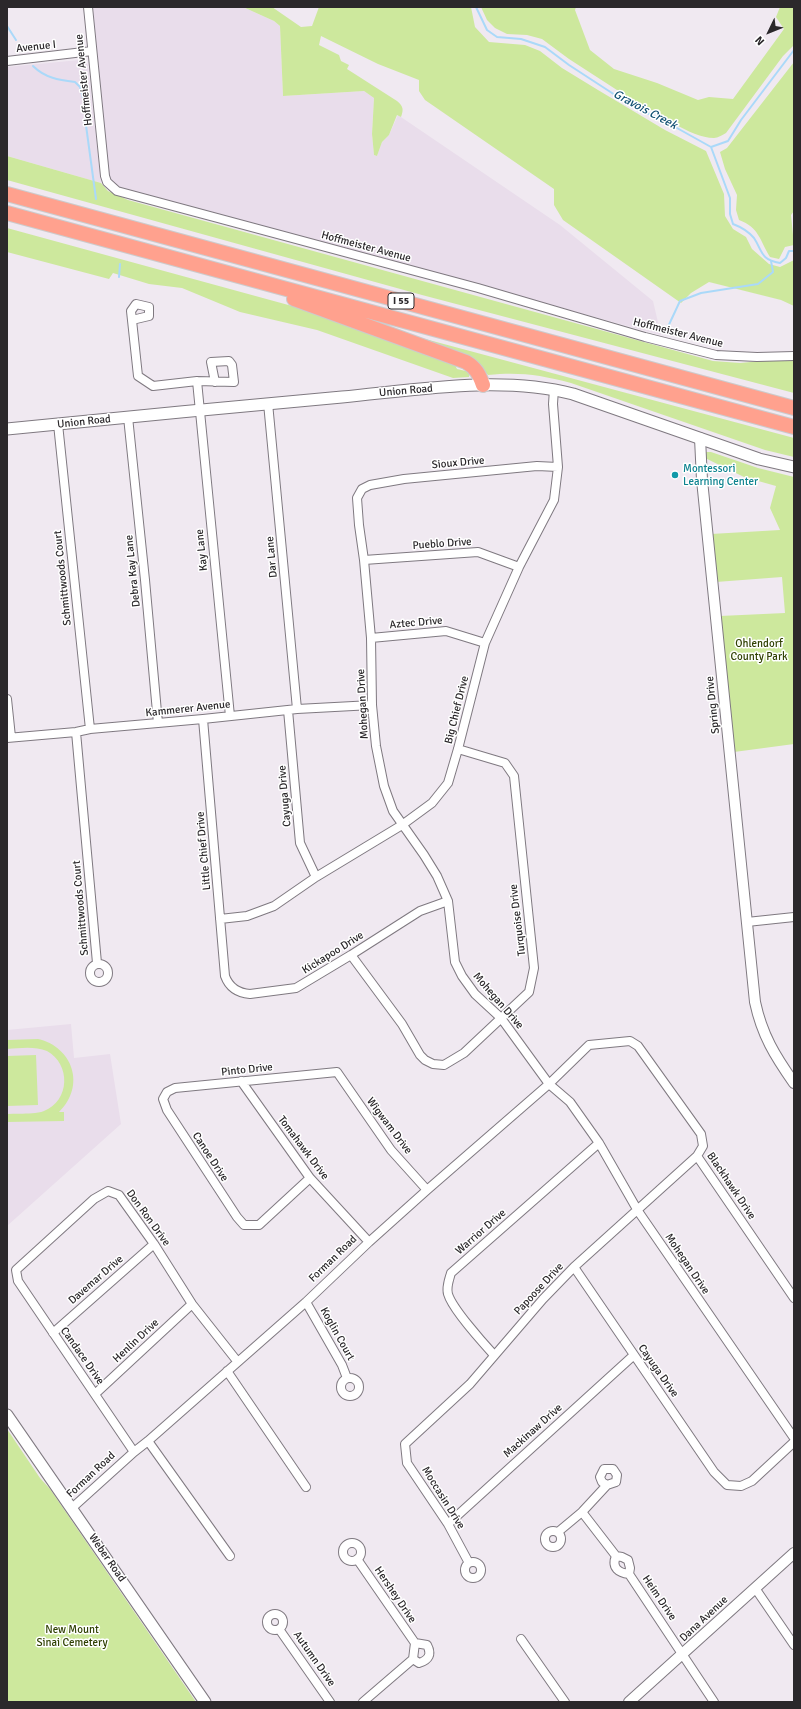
<!DOCTYPE html>
<style>
body{margin:0}
#map{position:relative;width:801px;height:1709px;overflow:hidden;background:#f0e9f1;font-family:Signika,sans-serif}
canvas{display:block}
.frame{position:absolute;inset:0;border:8px solid #2b282b;pointer-events:none}
.north{position:absolute;left:749px;top:12px;width:40px;height:40px;-webkit-text-stroke:3px #fff;paint-order:stroke;rotate:227deg;font-size:11px;font-weight:700;line-height:16px;text-align:center;color:#2b282b}
.north::after{content:'';display:block;margin:auto;width:14px;height:18px;background:#2b282b;clip-path:polygon(50% 0,100% 100%,50% 72%,0 100%)}
</style>
<div id="map">
<canvas width="801" height="1709"></canvas>
<div class="frame"></div>
<div class="north">N</div>
</div>
<script>
const c = document.querySelector('canvas').getContext('2d');
c.lineJoin = 'round';
function paint(path, color) { c.fillStyle = color; c.fill(path, 'evenodd'); }
function stroke(path, color, width, dash) { c.strokeStyle = color; c.lineWidth = width; c.lineCap = dash ? 'butt' : 'round'; c.setLineDash(dash || []); c.stroke(path); }
function label(font, color, halo, rows, align = 'center') {
  c.font = font + ' Signika,sans-serif'; c.lineWidth = 3; c.setLineDash([]); c.textBaseline = 'middle'; c.strokeStyle = halo; c.fillStyle = color; for (const [text, x, y, turn = 0] of rows) {
    c.save(); c.translate(x, y); c.rotate((+turn || 0) * Math.PI / 180); c.textAlign = isNaN(turn) ? turn : align; if (halo) c.strokeText(text, 0, 0); c.fillText(text, 0, 0); c.restore();
  }
}
const built = new Path2D(`
 M93,7h150l31,14 6,5 3,70 81,-5 10,7 -2,36 2,21 3,1 5,-14 7,-7 9,-20 162,110 93,76 8,34 -537,-145 -8,-4 -7,-7 -1,-8z
 M79,60h5l4,5 13,118 -94,-27v-89z
 M71,1024l3,34 36,-4 11,70 -114,102v-196z`);
const green = new Path2D(`
 M243,7h29l29,20 11,-1 7,-19h152l4,20 14,15 36,3 15,6 22,17 36,22 67,40 41,21 18,43 1,22 8,13 13,8 6,12 17,15 11,3 14,-7v46l-13,-6 -72,-18 -18,11 -10,10 -118,-83 -9,-15v-16l-129,-89 -6,-9v-11l-41,-16 -57,-28 -2,9 20,10 2,6 8,4 -2,4 50,32c6,5 7,8 4,16l-4,-2 -8,20 -7,7 -5,14 -3,-1 -2,-21 2,-36 -10,-7 -81,5 -3,-70 -6,-5z
 M481,7h95l-1,3 15,40 24,19 43,14 41,17 11,-3 24,2 51,-70 -8,-12 4,-10h14v38l-11,11 -57,77c-4,2 -8,5 -12,5 -25,0 -54,-26 -77,-35l-68,-44 -27,-20 -15,-4 -20,-1 -12,-6 -8,-8z
 M794,62v149l-3,4 3,30 -9,2 -6,12 -9,-2c-10,-16 -11,-30 -31,-37l-3,-10 1,-15 -12,-26 -5,-17 7,-4z
 M7,156l94,27 7,8 20,9 585,161 27,2 54,-5v35l-372,-98 -415,-115z
 M7,228l296,81 152,56 2,4 13,3 -1,5 -16,1 -136,-48 -77,-18 -58,-24 -33,-4 -36,-11 -4,6 -102,-27z
 M388,329l406,109v19l-29,-7 -194,-67c-31,-8 -51,-11 -83,-8l-8,-9z
 M706,452h5l47,16 36,9v267l-60,8 -14,-136 65,-3 -3,-36 -66,5 -5,-48 69,-4 -10,-22 6,-22 -32,-9 -41,-20z
 M38,1039c35,8 48,47 21,73h5v9l-57,1v-8c12,-1 26,1 37,-3 26,-10 27,-47 3,-60 -12,-5 -27,-3 -40,-2v-9z
 M36,1055l2,50 -31,1v-50z
 M7,1429l33,49 10,11 146,213h-189z`);
const stream = new Path2D(`
 M476,7l11,23 10,7 24,2 24,8 24,18 66,43 24,10 52,29 17,-6 13,-21 53,-70
 M7,26l9,14
 M33,66c12,12 26,14 42,16l5,5 3,11
 M85,118l11,81
 M711,147l19,51v16l3,10c8,3 15,7 21,14 9,14 6,21 26,25l6,-5 3,-7h5
 M119,277l1,-13
 M666,331l14,-30 21,-8 57,-9 15,-12 -2,-11`);
const minor = new Path2D(`
 M88,7l17,169 2,6 10,9 361,97 167,49 71,18 41,2 37,-1
 M7,61l85,-10
 M132,320l17,-4v-9l-13,-3 -5,7 7,65 15,10 44,-5 37,1 -2,-17 -3,-4 -18,1 4,20
 M197,381l33,335
 M268,403l29,306
 M128,417l17,163 13,143
 M58,424l32,305
 M558,467l-21,-1 -133,13 -34,6 -8,4 -5,9 2,27 5,35 7,78 1,67 4,41 8,40 9,25 31,44 13,21 11,25 7,61 7,14 13,18 26,24 48,66 21,18 29,41 39,68 156,227
 M364,560l114,-8 41,15
 M371,638l75,-7 39,12
 M7,699l4,38
 M288,710l12,133 16,34
 M203,719l22,257c4,11 13,17 25,18l46,-6 55,-33 69,-44 28,-10
 M76,732l21,231
 M7,738l69,-6 14,-3 113,-10 94,-10 75,-4
 M220,919l27,-3 27,-10 42,-29 86,-52 30,-22 16,-20 10,-34 27,-106 34,-76 35,-67 4,-33 -5,-63 1,-15
 M747,922l47,-5
 M351,955l51,69 18,31 5,5 8,4 11,1 20,-12 65,-61 5,-24 -20,-192 -9,-13 -47,-14
 M90 973a9 9 0 1 1 18 0a9 9 0 1 1-18 0Z
 M241,1081l69,97 59,64
 M310,1178l-51,47h-15l-7,-8 -70,-107 -4,-11 4,-7 8,-4 162,-16 54,78 36,40
 M574,1267l140,205 13,13 14,1 11,-5 42,-39
 M306,1302l36,63 5,13
 M53,1333l101,-89
 M494,1355c-11,-12 -42,-47 -46,-61 -2,-7 1,-14 3,-21l148,-130
 M227,1371l79,116
 M341 1387a9 9 0 1 1 18 0a9 9 0 1 1-18 0Z
 M95,1394l97,-90
 M148,1441l82,115
 M134,1452l-116,-171 -2,-11 78,-71 14,-8 11,4 35,49 38,60 45,57
 M72,1508l62,-56 14,-11 158,-139 63,-60 58,-52 122,-106 40,-39 41,-4 8,5 63,88 2,12 -6,10 97,142
 M582,1512l34,44 6,1 6,3 2,8 -1,6 85,128
 M448,1524l186,-169
 M545 1539a8 8 0 1 1 16 0a8 8 0 1 1-16 0Z
 M558,1532l24,-20 25,-27 9,-3 1,-7 -4,-6h-9l-4,8 2,5 5,3
 M343 1552a9 9 0 1 1 18 0a9 9 0 1 1-18 0Z
 M616,1556c-5,12 3,17 13,18
 M357,1559l58,84
 M465 1570a8 8 0 1 1 16 0a8 8 0 1 1-16 0Z
 M469,1563l-21,-39 -41,-61 -2,-19 65,-60 73,-85 31,-32 123,-111
 M755,1588l39,57
 M267 1622a8 8 0 1 1 16 0a8 8 0 1 1-16 0Z
 M279,1629l51,73
 M521,1639l44,63
 M413,1659l6,4c10,-3 13,-9 8,-18l-12,-2
 M363,1702l50,-43 2,-16`);
const tertiary = new Path2D(`
 M700,438l2,42 53,522c7,33 20,54 39,81
 M629,1702l165,-149`);
const secondary = new Path2D(`
 M7,429c112,-11 223,-22 335,-32 74,-7 158,-22 231,-3l186,65 35,8
 M7,1415l198,287`);
const motorway = new Path2D(`
 M7,194l787,214
 M7,213l787,214
 M294,299l172,63c10,6 13,12 17,23`);
const markers = [
 [675,475,4,"#0f9aa8"]
];
const shields = [
 [401,301,26]
];
const shieldNames = [
 ["I 55",401,301]
];
const streetNames = [
 ["Avenue I",36,47,-6],
 ["Hoffmeister Avenue",84,80,-96],
 ["Hoffmeister Avenue",366,247,15],
 ["Hoffmeister Avenue",678,333,14],
 ["Union Road",406,391,-5],
 ["Union Road",84,422,-6],
 ["Sioux Drive",458,463,-5],
 ["Pueblo Drive",442,544,-4],
 ["Kay Lane",202,550,-96],
 ["Dar Lane",272,557,-95],
 ["Debra Kay Lane",133,571,-96],
 ["Schmittwoods Court",63,578,-96],
 ["Aztec Drive",416,623,-5],
 ["Mohegan Drive",363,704,-93],
 ["Spring Drive",713,705,-96],
 ["Kammerer Avenue",188,709,-6],
 ["Big Chief Drive",457,710,-76],
 ["Cayuga Drive",285,796,-95],
 ["Little Chief Drive",204,851,-95],
 ["Schmittwoods Court",81,908,-95],
 ["Turquoise Drive",518,920,-97],
 ["Kickapoo Drive",333,953,-32],
 ["Mohegan Drive",498,1001,49],
 ["Pinto Drive",247,1070,-6],
 ["Wigwam Drive",389,1126,53],
 ["Tomahawk Drive",303,1148,53],
 ["Canoe Drive",210,1157,57],
 ["Blackhawk Drive",731,1186,56],
 ["Don Ron Drive",148,1218,54],
 ["Warrior Drive",481,1232,-41],
 ["Forman Road",333,1259,-44],
 ["Mohegan Drive",687,1264,56],
 ["Davemar Drive",96,1280,-41],
 ["Papoose Drive",539,1289,-47],
 ["Koglin Court",337,1334,61],
 ["Henlin Drive",136,1341,-43],
 ["Candace Drive",82,1356,55],
 ["Cayuga Drive",658,1371,55],
 ["Mackinaw Drive",533,1431,-42],
 ["Forman Road",91,1475,-43],
 ["Moccasin Drive",443,1498,58],
 ["Weber Road",107,1558,55],
 ["Hershey Drive",395,1595,56],
 ["Heim Drive",659,1598,56],
 ["Dana Avenue",704,1619,-43],
 ["Autumn Drive",314,1659,55]
];
const cultureNames = [
 ["Montessori",683,469],
 ["Learning Center",683,482]
];
const parkNames = [
 ["Ohlendorf",759,644],
 ["County Park",759,657],
 ["New Mount",72,1630],
 ["Sinai Cemetery",72,1643]
];
const waterNames = [
 ["Gravois Creek",645,110,28]
];
paint(built, '#e9ddeb');
paint(green, '#cde89d');
stroke(stream, '#aad9f9', 2);
stroke(minor, '#7f7980', 10);
stroke(tertiary, '#7f7980', 12);
stroke(secondary, '#7f7980', 13);
stroke(motorway, '#cccbcc', 16);
stroke(minor, '#fff', 8);
stroke(tertiary, '#fff', 10);
stroke(secondary, '#fff', 11);
stroke(motorway, '#ffa18e', 14);
for (const [x, y, r, color] of markers) { const dot = new Path2D(); dot.arc(x, y, r, 0, 2 * Math.PI); c.fillStyle = color; c.fill(dot); stroke(dot, '#fff', 1.5); }
for (const [x, y, w] of shields) { const box = new Path2D(); box.roundRect(x - w / 2, y - 8, w, 16, 3); c.fillStyle = '#fff'; c.fill(box); stroke(box, '#2b282b', 1); }
label('bold 10px', '#2b282b', null, shieldNames);
label('11px', '#2b282b', '#fff', streetNames);
label('11px', '#0d838f', '#fff', cultureNames, 'left');
label('11px', '#2f4002', '#fff', parkNames);
label('italic 12px', '#115073', '#fff', waterNames);
</script>
